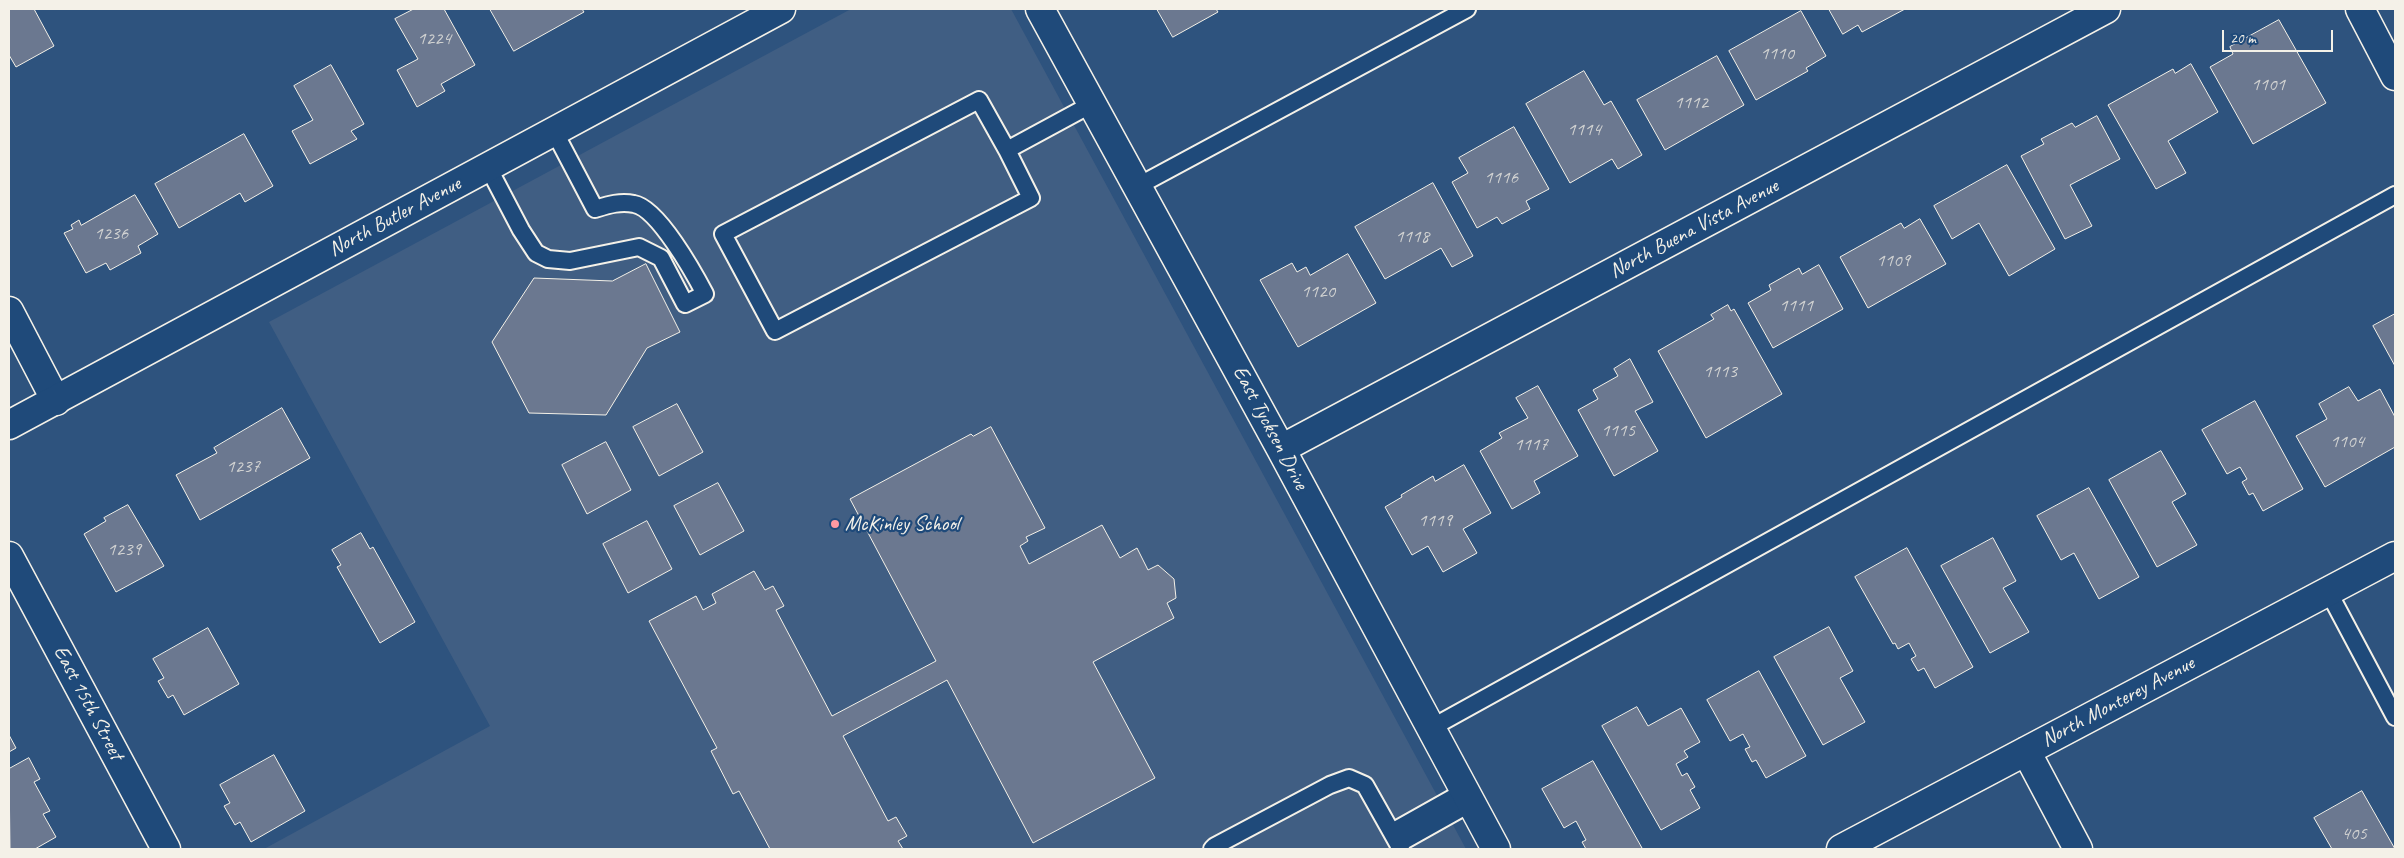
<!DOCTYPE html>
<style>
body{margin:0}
#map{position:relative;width:2404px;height:858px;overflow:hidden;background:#2e537e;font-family:Caveat,sans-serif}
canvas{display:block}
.frame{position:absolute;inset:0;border:10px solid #f4f1e8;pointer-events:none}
.scale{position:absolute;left:2222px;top:30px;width:111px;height:22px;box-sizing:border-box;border:2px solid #f4f1e8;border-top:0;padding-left:6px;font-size:15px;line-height:18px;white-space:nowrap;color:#f4f1e8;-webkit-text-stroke:4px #1f4a7a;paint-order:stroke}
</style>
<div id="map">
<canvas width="2404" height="858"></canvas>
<div class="frame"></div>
<div class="scale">20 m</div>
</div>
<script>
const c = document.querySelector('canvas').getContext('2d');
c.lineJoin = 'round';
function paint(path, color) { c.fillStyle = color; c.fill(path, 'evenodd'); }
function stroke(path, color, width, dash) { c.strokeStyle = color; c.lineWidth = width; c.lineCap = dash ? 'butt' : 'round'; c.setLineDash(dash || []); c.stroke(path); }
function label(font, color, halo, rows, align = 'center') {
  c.font = font + ' Caveat,sans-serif'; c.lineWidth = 4.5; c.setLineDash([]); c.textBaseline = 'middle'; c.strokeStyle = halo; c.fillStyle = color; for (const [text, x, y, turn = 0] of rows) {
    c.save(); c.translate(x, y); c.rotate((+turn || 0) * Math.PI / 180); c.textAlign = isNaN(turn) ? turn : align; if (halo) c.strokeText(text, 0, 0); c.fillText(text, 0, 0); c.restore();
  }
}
const built = new Path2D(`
 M851,9h160l455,840h-1202l226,-123 -221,-404z`);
const building = new Path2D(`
 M9,9h25l20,37 -38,21 -7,-12z
 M414,9h30l31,56 -34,19 4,7 -28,16 -20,-37 21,-11 -23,-40z
 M490,9h92l2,3 -70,39z
 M1157,9h59l2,3 -45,25z
 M1829,9h76l-43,23 -4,-7 -15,9z
 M1801,11l25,45 -20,12 2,3 -52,29 -27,-49z
 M2279,20l47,83 -73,41 -43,-77 23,-13 -3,-7z
 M1717,56l27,49 -79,45 -28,-50z
 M2191,64l27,48 -50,29 18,32 -30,16 -48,-84 65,-36 2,4z
 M331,65l33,59 -13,7 6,8 -47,25 -18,-33 21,-11 -19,-34z
 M1584,71l20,34 7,-4 31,54 -24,14 -6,-10 -42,24 -44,-79z
 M2097,116l23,43 -50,26 22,41 -27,13 -44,-83 23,-12 -3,-5 31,-16 3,4z
 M1514,127l35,62 -23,12 4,8 -28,15 -5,-7 -20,11 -25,-46 16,-9 -9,-15z
 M244,134l29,52 -28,16 -5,-9 -61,35 -24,-44z
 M2007,165l48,84 -46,27 -30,-53 -27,16 -18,-33z
 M1433,183l40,73 -21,11 -11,-19 -56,31 -30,-52z
 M135,195l23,39 -20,12 3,7 -31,17 -4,-7 -20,10 -22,-40 9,-4 -2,-4 8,-5 2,5z
 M1920,219l26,45 -78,44 -28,-51 61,-34 3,5z
 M1348,254l28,49 -78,44 -38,-67 32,-17 5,9 9,-5 4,8z
 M646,264l34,68 -33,16 -41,67 -77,-2 -37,-71 42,-64 78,3z
 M1819,265l24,44 -70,39 -25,-45 23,-13 -2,-5 30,-17 3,6z
 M1728,305l3,6 3,-2 48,85 -76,44 -48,-87 56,-32 -3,-4z
 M2395,314v52l-22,-40z
 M1630,359l23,43 -18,9 23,40 -44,25 -36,-66 20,-11 -5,-9 25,-14 -4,-7z
 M1538,386l40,70 -44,25 6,12 -28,16 -32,-58 22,-13 -3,-5 29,-15 -12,-20z
 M2349,387l9,14 22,-12 15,28v30l-70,40 -29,-51 31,-17 -8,-15z
 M2255,401l48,88 -40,22 -10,-18 -4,2 -7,-13 5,-3 -7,-12 -13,7 -25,-44z
 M677,404l26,48 -44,24 -26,-49z
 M282,408l28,50 -110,62 -24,-45 41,-22 -3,-5z
 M991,427l54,101 -19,9 2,4 -8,5 9,18 73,-39 18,33 17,-10 11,22 10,-5 16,14 2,19 -9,5 7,15 -81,44 62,116 -122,65 -86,-163 -104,56 45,85 8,-4 11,19 -9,5 5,8h-133l-31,-58 -6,3 -22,-43 6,-3 -68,-127 47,-25 7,14 13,-7 -4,-9 42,-23 11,19 8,-4 11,20 -8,4 56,106 104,-55 -86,-162 121,-65 2,2z
 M606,442l25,48 -44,24 -25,-49z
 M2161,451l25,43 -14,8 25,43 -40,22 -48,-87z
 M1464,465l27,48 -28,16 14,24 -34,19 -15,-26 -16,9 -27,-48 17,-10 -1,-2 32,-19 2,5z
 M718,483l26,48 -44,24 -26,-49z
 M2089,488l50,89 -40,22 -25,-46 -13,7 -24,-44z
 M128,505l36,61 -48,26 -32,-58 22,-13 -2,-3z
 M647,521l25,48 -44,24 -25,-49z
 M361,533l9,16 3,-2 42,75 -35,21 -43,-76 4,-2 -9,-15z
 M1993,538l23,43 -13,7 26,44 -39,21 -49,-87z
 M1907,548l66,119 -38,21 -11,-20 -6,3 -7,-12 5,-3 -7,-13 -11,6 -3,-6 -2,1 -38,-67z
 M1829,627l24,44 -13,7 25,44 -42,23 -49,-88z
 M208,628l31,56 -55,31 -11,-20 -5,3 -10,-17 6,-3 -11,-19z
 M1759,671l47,85 -40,22 -10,-18 -4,2 -7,-13 5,-2 -7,-13 -13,7 -23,-41z
 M1637,707l11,19 33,-18 19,34 -16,9 4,6 -12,7 6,12 5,-3 8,14 -5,3 10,18 -39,22 -59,-104z
 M9,735l7,13 -7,4z
 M274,755l31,56 -54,31 -11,-20 -5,3 -11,-19 6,-3 -10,-18z
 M29,758l11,21 -6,3 16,29 -7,3 13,23 -21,12h-25l-1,-80z
 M1593,761l49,87 -2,1h-54l-4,-7 4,-2 -10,-19 -12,7 -22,-39z
 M2362,791l33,58h-63l-18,-31z`);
const service = new Path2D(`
 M1007,150l24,48 -256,133 -52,-97 256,-134 28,50 85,-46
 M488,167l33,63 15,23 12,6 22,2 69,-14 22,11 24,46 20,-10c-11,-21 -47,-86 -71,-90 -14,-3 -26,1 -39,5l-41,-78
 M1138,186l329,-177
 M2328,591l67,126
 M1431,728l964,-533
 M1392,832l73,-41
 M1398,844l73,-41
 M1212,849l3,-3 115,-61 19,-7 16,7 36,64`);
const minor = new Path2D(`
 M1040,9l241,440 215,400
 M1281,449l825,-440
 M9,556l157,293
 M2026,751l52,98
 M1841,849l554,-293`);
const tertiary = new Path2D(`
 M2360,9l35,67
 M9,311l47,90`);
const secondary = new Path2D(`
 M9,425l772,-416`);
const markers = [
 [835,524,5,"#ff9aa2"]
];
const numberNames = [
 ["1224",434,39],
 ["1110",1777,54],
 ["1101",2268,85],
 ["1112",1691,103],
 ["1114",1584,130],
 ["1116",1501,178],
 ["1236",111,234],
 ["1118",1412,237],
 ["1109",1893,261],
 ["1120",1318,292],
 ["1111",1796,306],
 ["1113",1720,372],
 ["1115",1618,431],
 ["1104",2347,442],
 ["1117",1531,445],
 ["1237",243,467],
 ["1119",1435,521],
 ["1239",124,550],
 ["405",2354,834]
];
const streetNames = [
 ["North Butler Avenue",395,217,-28],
 ["North Buena Vista Avenue",1694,229,-28],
 ["East Tycksen Drive",1270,428,62],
 ["North Monterey Avenue",2118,702,-28],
 ["East 15th Street",88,703,62]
];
const poiNames = [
 ["McKinley School",845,524]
];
paint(built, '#405e83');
paint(building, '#6b7890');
stroke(building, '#f4f1e8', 1);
stroke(service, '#f4f1e8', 20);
stroke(minor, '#f4f1e8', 31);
stroke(tertiary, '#f4f1e8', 31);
stroke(secondary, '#f4f1e8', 31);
stroke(service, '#1f4a7a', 16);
stroke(minor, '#1f4a7a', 28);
stroke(tertiary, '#1f4a7a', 28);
stroke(secondary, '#1f4a7a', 28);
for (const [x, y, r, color] of markers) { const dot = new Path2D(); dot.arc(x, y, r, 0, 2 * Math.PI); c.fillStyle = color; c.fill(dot); stroke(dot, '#1f4a7a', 2); }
label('19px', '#d2d3d2', null, numberNames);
label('21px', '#f4f1e8', '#1f4a7a', streetNames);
label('21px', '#f4f1e8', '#1f4a7a', poiNames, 'left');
</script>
